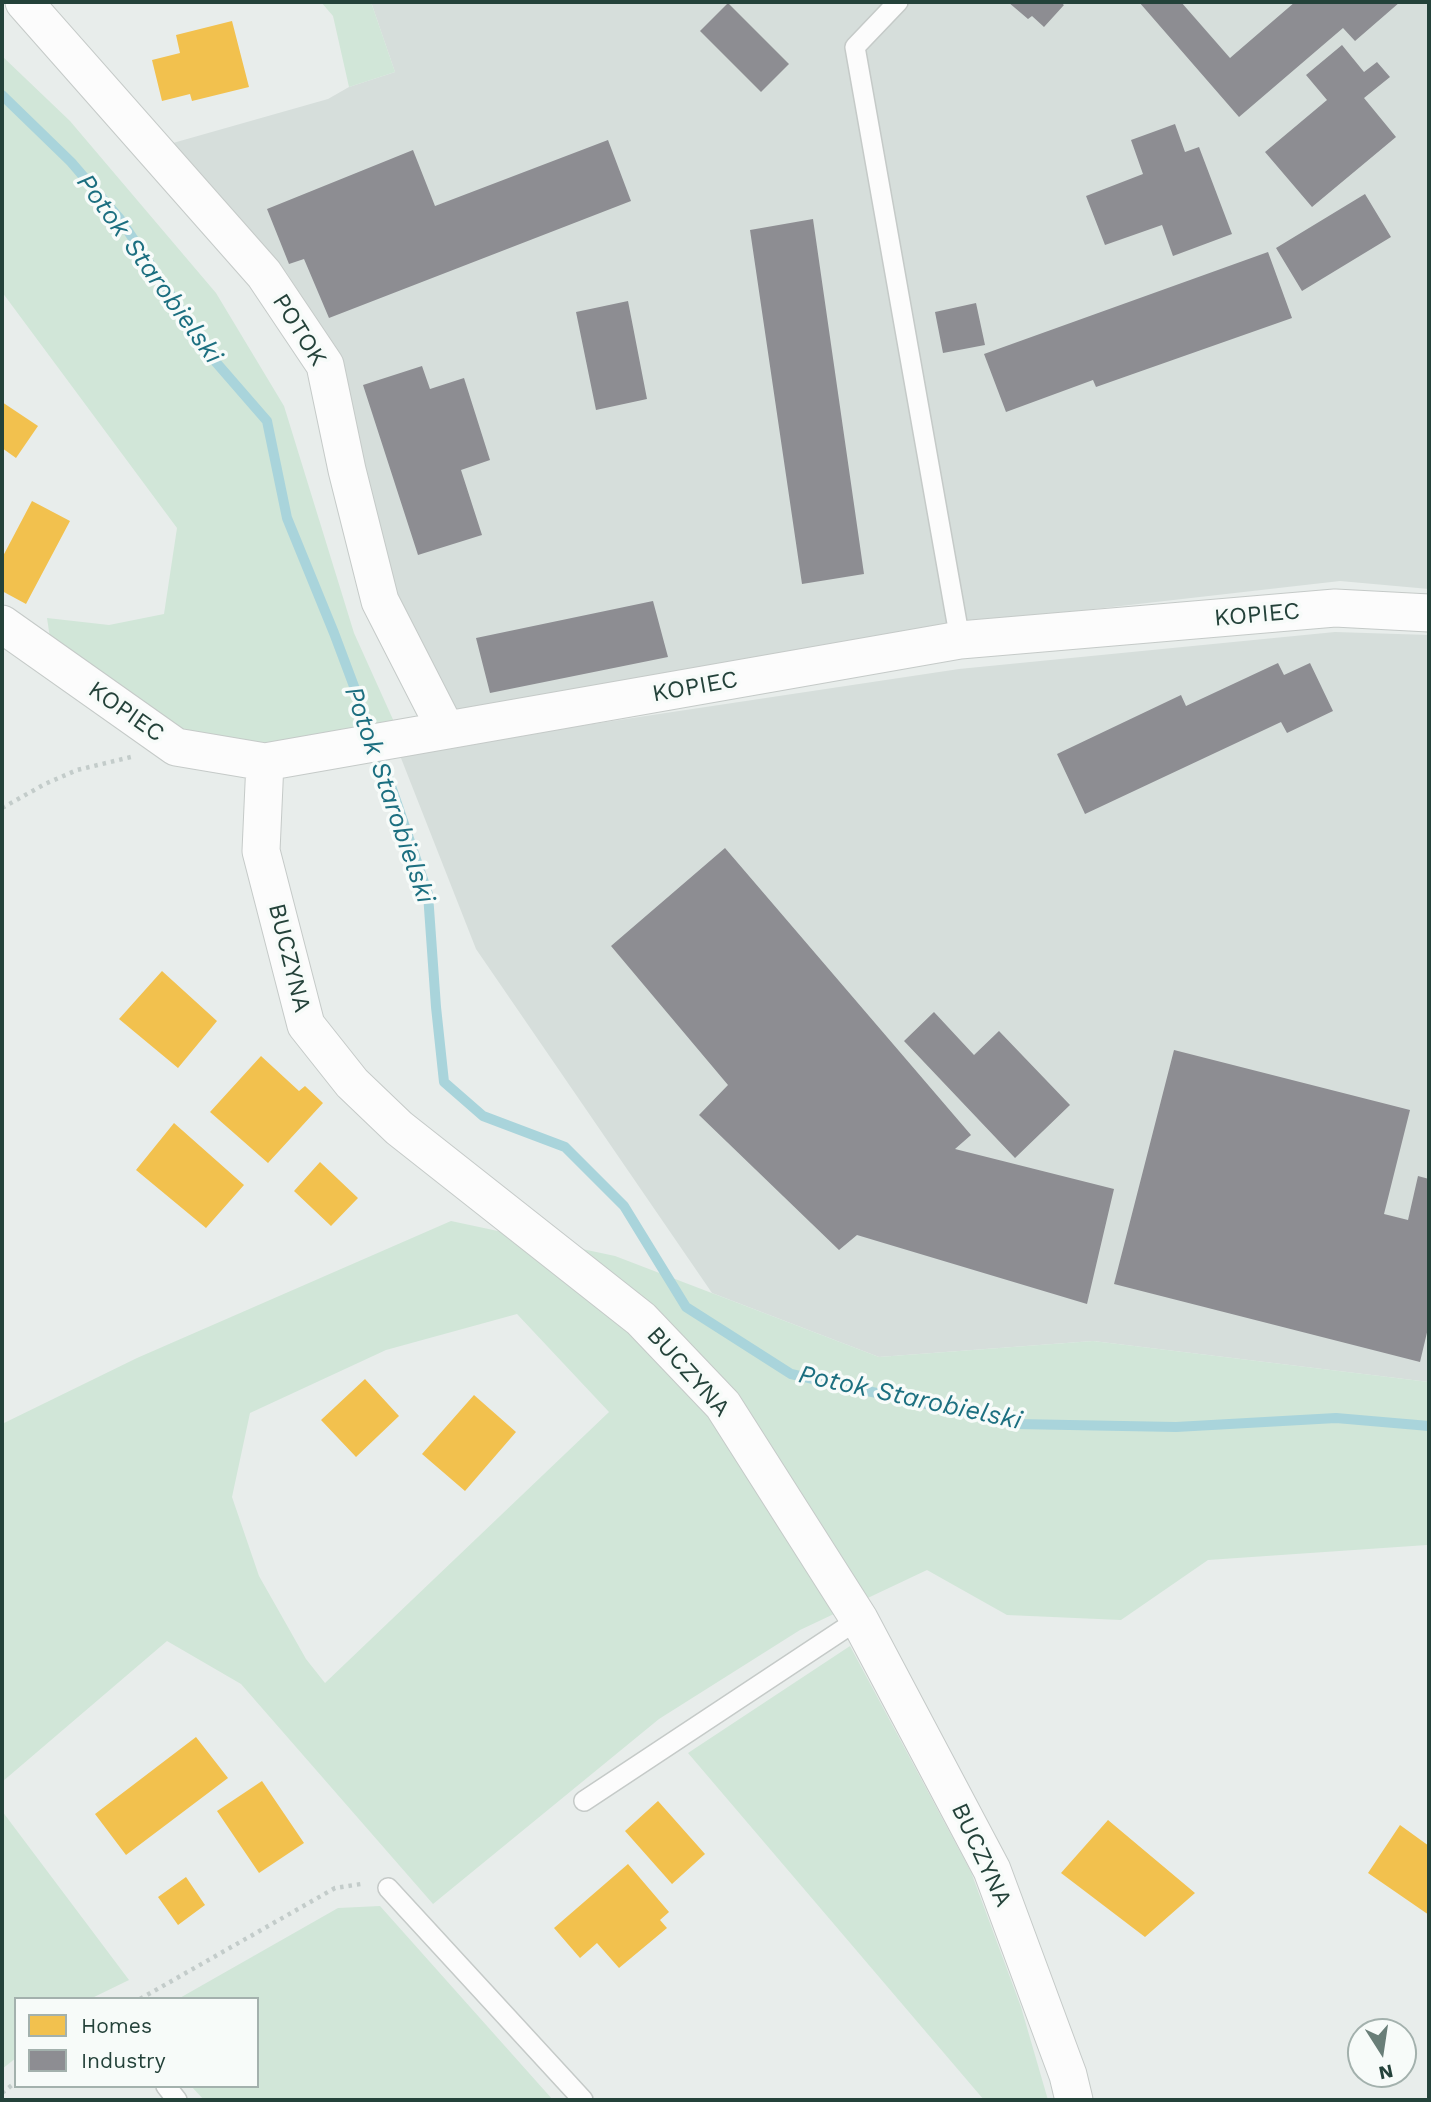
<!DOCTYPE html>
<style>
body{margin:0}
#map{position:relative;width:1431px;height:2102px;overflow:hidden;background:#e8edeb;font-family:"Work Sans",sans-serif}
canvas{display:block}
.frame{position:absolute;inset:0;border:4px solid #24423a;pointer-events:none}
.legend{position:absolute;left:14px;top:1997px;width:245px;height:91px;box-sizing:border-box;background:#f7fbf9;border:2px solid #a3b1ad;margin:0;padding:9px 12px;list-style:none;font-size:21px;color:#24423a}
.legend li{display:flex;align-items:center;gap:14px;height:35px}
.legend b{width:35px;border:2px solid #a3b1ad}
.north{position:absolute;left:1347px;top:2018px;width:70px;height:70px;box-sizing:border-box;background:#f7fbf9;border:2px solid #a3b1ad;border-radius:50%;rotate:168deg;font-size:19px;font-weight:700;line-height:28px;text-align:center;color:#24423a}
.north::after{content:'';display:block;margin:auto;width:24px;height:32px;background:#697e78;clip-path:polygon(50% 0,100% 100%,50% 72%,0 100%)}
</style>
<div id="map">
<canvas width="1431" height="2102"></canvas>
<div class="frame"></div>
<ul class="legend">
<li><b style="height:19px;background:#f2c14e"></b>Homes</li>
<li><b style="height:19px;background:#8d8d92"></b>Industry</li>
</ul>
<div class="north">N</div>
</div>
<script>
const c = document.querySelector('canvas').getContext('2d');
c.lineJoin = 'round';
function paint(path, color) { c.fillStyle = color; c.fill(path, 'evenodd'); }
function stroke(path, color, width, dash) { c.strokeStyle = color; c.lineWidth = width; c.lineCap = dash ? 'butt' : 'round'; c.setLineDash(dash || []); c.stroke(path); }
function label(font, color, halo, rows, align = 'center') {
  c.font = font + ' "Work Sans",sans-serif'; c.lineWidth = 7; c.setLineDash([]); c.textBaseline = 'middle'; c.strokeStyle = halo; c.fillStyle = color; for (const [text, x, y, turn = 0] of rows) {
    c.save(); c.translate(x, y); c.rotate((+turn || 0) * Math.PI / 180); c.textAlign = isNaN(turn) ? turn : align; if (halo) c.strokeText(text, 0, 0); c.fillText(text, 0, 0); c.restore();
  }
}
const built = new Path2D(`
 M371,2h1058v587l-89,-8 -412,47 -475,85 -60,-119 -53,-238 -54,-84 -113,-129 155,-44 21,-12 46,-15z
 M1335,632l94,3v747l-336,-41 -214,16 -167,-64 -236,-344 -77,-196 560,-84z`);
const green = new Path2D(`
 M321,2h50l24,70 -46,15 -16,-71z
 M2,56l68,65 146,172 68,113 70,227 41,91 -128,25 -86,-16 -131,-95 -3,-20 62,7 55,-11 13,-86 -175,-236z
 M451,1221l164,35 264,101 214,-16 336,41v165l-2,-2 -219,15 -87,60 -114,-5 -80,-45 -127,60 -141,89 -226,185 -192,-220 -74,-43 -165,141v-358l135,-66zM517,1314l92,98 -284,271 -19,-24 -47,-83 -27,-79 18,-84 136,-63z
 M850,1646l121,226 50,135 27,93h-64l-296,-347z
 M2,1811l127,169 -39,19h-74v59l-14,11z
 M380,1906l173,194h-349l-13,-14h66v-87h-79l160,-91z`);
const homes = new Path2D(`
 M232,21l17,66 -57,14 -2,-7 -28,7 -10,-41 28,-7 -4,-18z
 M2,402l36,24 -22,32 -14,-10z
 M32,501l38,20 -44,83 -24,-13v-33z
 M162,971l55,50 -39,47 -59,-49z
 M261,1056l38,35 6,-5 18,17 -55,60 -58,-51z
 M174,1123l70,62 -38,43 -70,-58z
 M320,1162l38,36 -27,28 -37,-35z
 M365,1379l34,37 -43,41 -35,-37z
 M474,1395l42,37 -51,59 -43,-37z
 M196,1737l32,41 -102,77 -31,-41z
 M262,1781l42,62 -45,30 -42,-62z
 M658,1801l47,53 -33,30 -47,-53z
 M1108,1820l87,73 -50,44 -84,-64z
 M1400,1825l29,21v69l-61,-42z
 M628,1864l41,48 -9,8 7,8 -48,40 -22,-25 -17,15 -26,-30z
 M186,1877l19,28 -27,20 -20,-28z`);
const industry = new Path2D(`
 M1008,2h52l4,3 -20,22 -12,-11 -4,3z
 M1139,2h42l49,56 65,-56h105l-45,39 -12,-13 -104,89z
 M728,3l61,61 -28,28 -61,-61z
 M1342,45l22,27 13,-10 13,15 -26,21 32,39 -84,70 -47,-55 62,-52 -21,-25z
 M1175,124l10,28 14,-5 33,87 -59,22 -11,-31 -57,20 -19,-49 57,-22 -12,-34z
 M608,140l23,61 -302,117 -25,-59 -15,5 -22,-55 146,-59 22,56z
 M1365,194l26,43 -89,54 -26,-43z
 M813,219l51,355 -62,10 -52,-354z
 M1268,252l24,66 -196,69 -3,-7 -87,32 -22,-58z
 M628,301l19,98 -51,11 -20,-98z
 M976,303l9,42 -42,8 -8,-41z
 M422,366l8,23 34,-11 26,82 -29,10 21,65 -64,20 -55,-170z
 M653,601l15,56 -178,36 -14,-55z
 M1278,663l6,12 26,-12 23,48 -46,22 -6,-11 -196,92 -28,-60 124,-59 5,11z
 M725,848l246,287 -16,14 159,40 -27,115 -230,-69 -18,15 -140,-135 29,-30 -117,-139z
 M934,1012l40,43 25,-24 71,74 -55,53 -111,-117z
 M1174,1050l236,60 -26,104 24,6 10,-44 11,3v145l-9,38 -306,-78z`);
const stream = new Path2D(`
 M2,95l69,67 49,57 94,141 53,61 20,97 47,115 54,144 40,117 8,113 8,75 39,34 82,31 59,59 62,101 105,67 225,50 160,3 160,-9 93,8`);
const path = new Path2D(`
 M2,808l43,-24 32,-14 54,-13
 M140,1999l195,-111 26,-4
 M2,2093l14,-11`);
const service = new Path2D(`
 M898,2l-43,45 105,593
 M584,1801l275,-182
 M388,1888l195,212
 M166,2086l11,14`);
const minor = new Path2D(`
 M24,2l240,272 61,91 22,105 33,131 66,129
 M2,624l174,123 89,15 695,-122 375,-32 94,5
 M265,762l-4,89 45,174 46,58 47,45 242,191 82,86 136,214 133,251 76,205 6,25`);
const streetNames = [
 ["POTOK",299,330,58],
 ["KOPIEC",1257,615,-5],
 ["KOPIEC",695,687,-10],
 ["KOPIEC",126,712,35],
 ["BUCZYNA",289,958,76],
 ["BUCZYNA",688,1372,48],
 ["BUCZYNA",981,1855,65]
];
const waterNames = [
 ["Potok Starobielski",149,269,54],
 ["Potok Starobielski",389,795,71],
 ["Potok Starobielski",910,1398,12]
];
paint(built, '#d6dedb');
paint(green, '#d1e6d8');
paint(homes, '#f2c14e');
paint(industry, '#8d8d92');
stroke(stream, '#a9d4db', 10);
stroke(service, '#c5cac8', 22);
stroke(minor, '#c5cac8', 39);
stroke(path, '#c3ccca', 4.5, [3.5, 5]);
stroke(service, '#fcfcfc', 19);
stroke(minor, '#fcfcfc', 37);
label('24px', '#24423a', '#f7fbf9', streetNames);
label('italic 26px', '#1c6f80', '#f7fbf9', waterNames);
</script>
